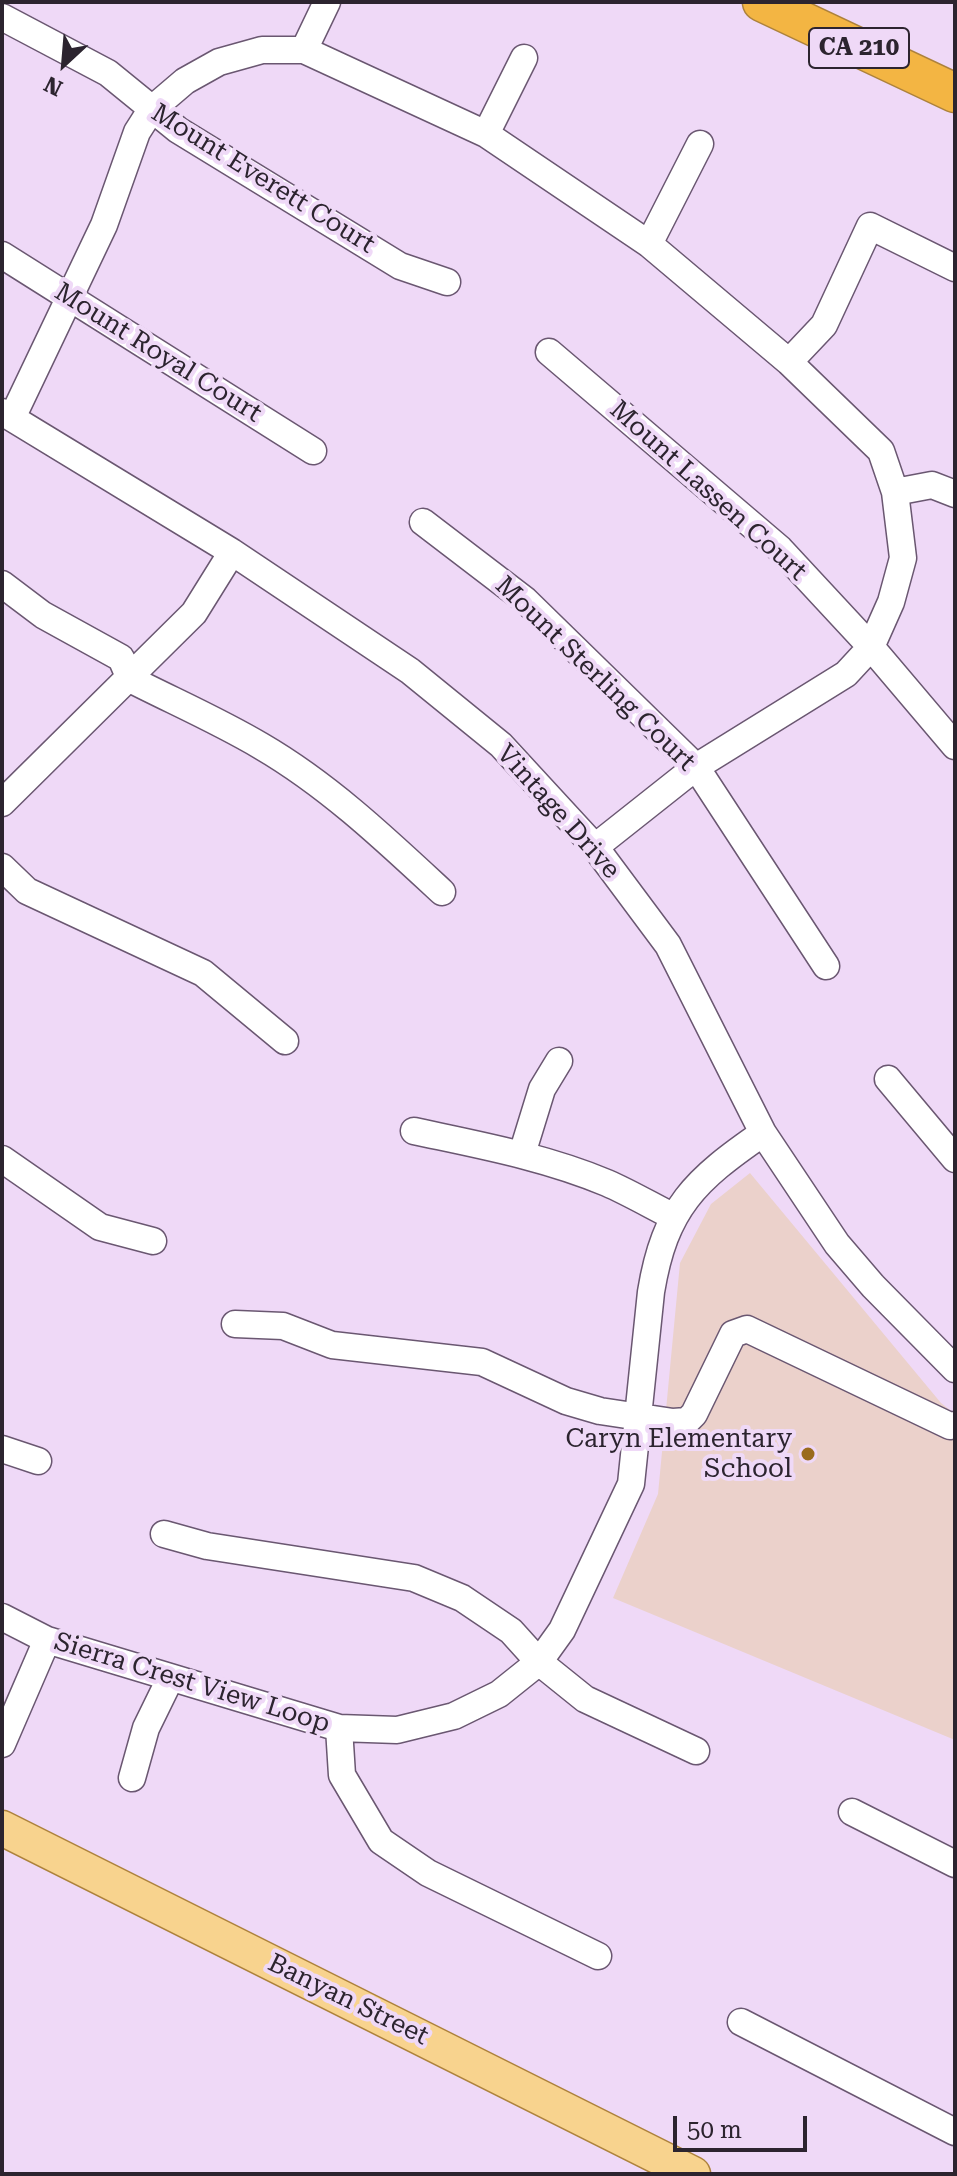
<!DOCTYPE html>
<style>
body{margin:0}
#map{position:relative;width:957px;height:2176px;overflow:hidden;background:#efd9f7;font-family:"Roboto Serif",serif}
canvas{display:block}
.frame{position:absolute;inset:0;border:4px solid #2c242f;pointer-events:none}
.north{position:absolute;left:24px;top:24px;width:80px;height:80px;-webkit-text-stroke:6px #efd9f7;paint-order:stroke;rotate:206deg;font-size:22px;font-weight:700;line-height:32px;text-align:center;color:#2c242f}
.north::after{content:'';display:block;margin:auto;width:28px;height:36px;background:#2c242f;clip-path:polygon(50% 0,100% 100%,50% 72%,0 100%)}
.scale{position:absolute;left:673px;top:2116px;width:134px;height:36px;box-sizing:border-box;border:4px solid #2c242f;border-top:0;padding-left:10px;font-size:24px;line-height:28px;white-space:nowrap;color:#2c242f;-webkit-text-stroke:6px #efd9f7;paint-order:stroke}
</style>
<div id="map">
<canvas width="957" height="2176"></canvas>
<div class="frame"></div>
<div class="north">N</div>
<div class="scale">50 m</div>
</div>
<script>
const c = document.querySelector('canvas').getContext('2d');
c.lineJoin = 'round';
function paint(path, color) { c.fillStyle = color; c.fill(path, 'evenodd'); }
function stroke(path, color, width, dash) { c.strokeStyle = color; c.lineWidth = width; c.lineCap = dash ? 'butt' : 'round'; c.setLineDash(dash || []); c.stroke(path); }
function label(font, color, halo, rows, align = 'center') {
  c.font = font + ' "Roboto Serif",serif'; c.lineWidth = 8; c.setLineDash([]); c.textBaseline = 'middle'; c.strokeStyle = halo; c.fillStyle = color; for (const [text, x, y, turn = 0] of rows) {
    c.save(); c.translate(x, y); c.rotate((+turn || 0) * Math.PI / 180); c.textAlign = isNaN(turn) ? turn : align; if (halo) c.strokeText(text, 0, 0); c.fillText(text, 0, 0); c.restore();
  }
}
const education = new Path2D(`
 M750,1173l191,230 14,11v326l-342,-142 45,-104 22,-231 31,-59z`);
const minor = new Path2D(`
 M2,17l106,56 70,57 222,136 47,16
 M304,50l23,-48
 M486,134l38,-76
 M649,244l51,-100
 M2,255l311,196
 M549,352l231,197 91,98 84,99
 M789,362l35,-37 46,-99 85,42
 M2,412l230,140 178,119 91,74 94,102 73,98 95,188 74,111 36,42 82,83
 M12,418l92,-193 33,-93 14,-22 34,-29 34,-19 43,-12h42l182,84 163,110 140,118 92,89 14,41 8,66 -12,44 -20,45 -25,27 -150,93 -101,80
 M895,492l37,-7 23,9
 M423,522l102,78 171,167 130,199
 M2,584l41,31 78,43 9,21c43,22 89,42 131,67 67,39 124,93 181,146
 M2,803l192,-190 38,-61
 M2,867l25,24 176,82 82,68
 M888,1079l67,80
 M414,1131c65,14 131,26 193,52 23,10 45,23 67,34
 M522,1154l20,-65 17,-28
 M2,1159l98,68 53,14
 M235,1324l48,2 49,19 150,17 84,39 34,10 73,11 14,-1 7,-7 39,-80 14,-5 203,97 5,-1
 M2,1449l36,12
 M164,1534l43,12 207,32 48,20 49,33 28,31 46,37 111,52
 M2,1617l45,23 292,88 58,2 57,-14 45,-22 40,-32 23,-32 69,-146 20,-192c14,-85 44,-112 112,-159
 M339,1728l3,47 39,66 47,32 170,83
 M2,1744l45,-104
 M132,1778l14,-50 24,-49
 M852,1812l103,52
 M741,2022l214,110`);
const major = new Path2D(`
 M2,1828l691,346`);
const highway = new Path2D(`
 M762,2l193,91`);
const markers = [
 [808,1454,8,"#9a6b1d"]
];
const shields = [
 [859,48,100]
];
const shieldNames = [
 ["CA 210",859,48]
];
const streetNames = [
 ["Mount Everett Court",263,179,32],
 ["Mount Royal Court",158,353,32],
 ["Mount Lassen Court",708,491,42],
 ["Mount Sterling Court",595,674,44],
 ["Vintage Drive",558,812,48],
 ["Sierra Crest View Loop",192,1683,17],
 ["Banyan Street",348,2000,26]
];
const poiNames = [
 ["Caryn Elementary",792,1439],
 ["School",792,1469]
];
paint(education, '#ebd1cb');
stroke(minor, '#6a5771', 29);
stroke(major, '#ad823c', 37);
stroke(highway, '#ad823c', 41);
stroke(minor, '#fff', 26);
stroke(major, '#f8d38e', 34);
stroke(highway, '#f3b543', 38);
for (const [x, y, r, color] of markers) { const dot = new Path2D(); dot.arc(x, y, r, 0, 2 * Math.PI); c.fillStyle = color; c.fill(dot); stroke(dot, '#efd9f7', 3); }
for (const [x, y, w] of shields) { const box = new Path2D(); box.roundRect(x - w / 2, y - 20, w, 40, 6); c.fillStyle = '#efd9f7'; c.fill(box); stroke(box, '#2c242f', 2); }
label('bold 24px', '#2c242f', null, shieldNames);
label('26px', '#2c242f', '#efd9f7', streetNames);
label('26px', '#2c242f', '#efd9f7', poiNames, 'right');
</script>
